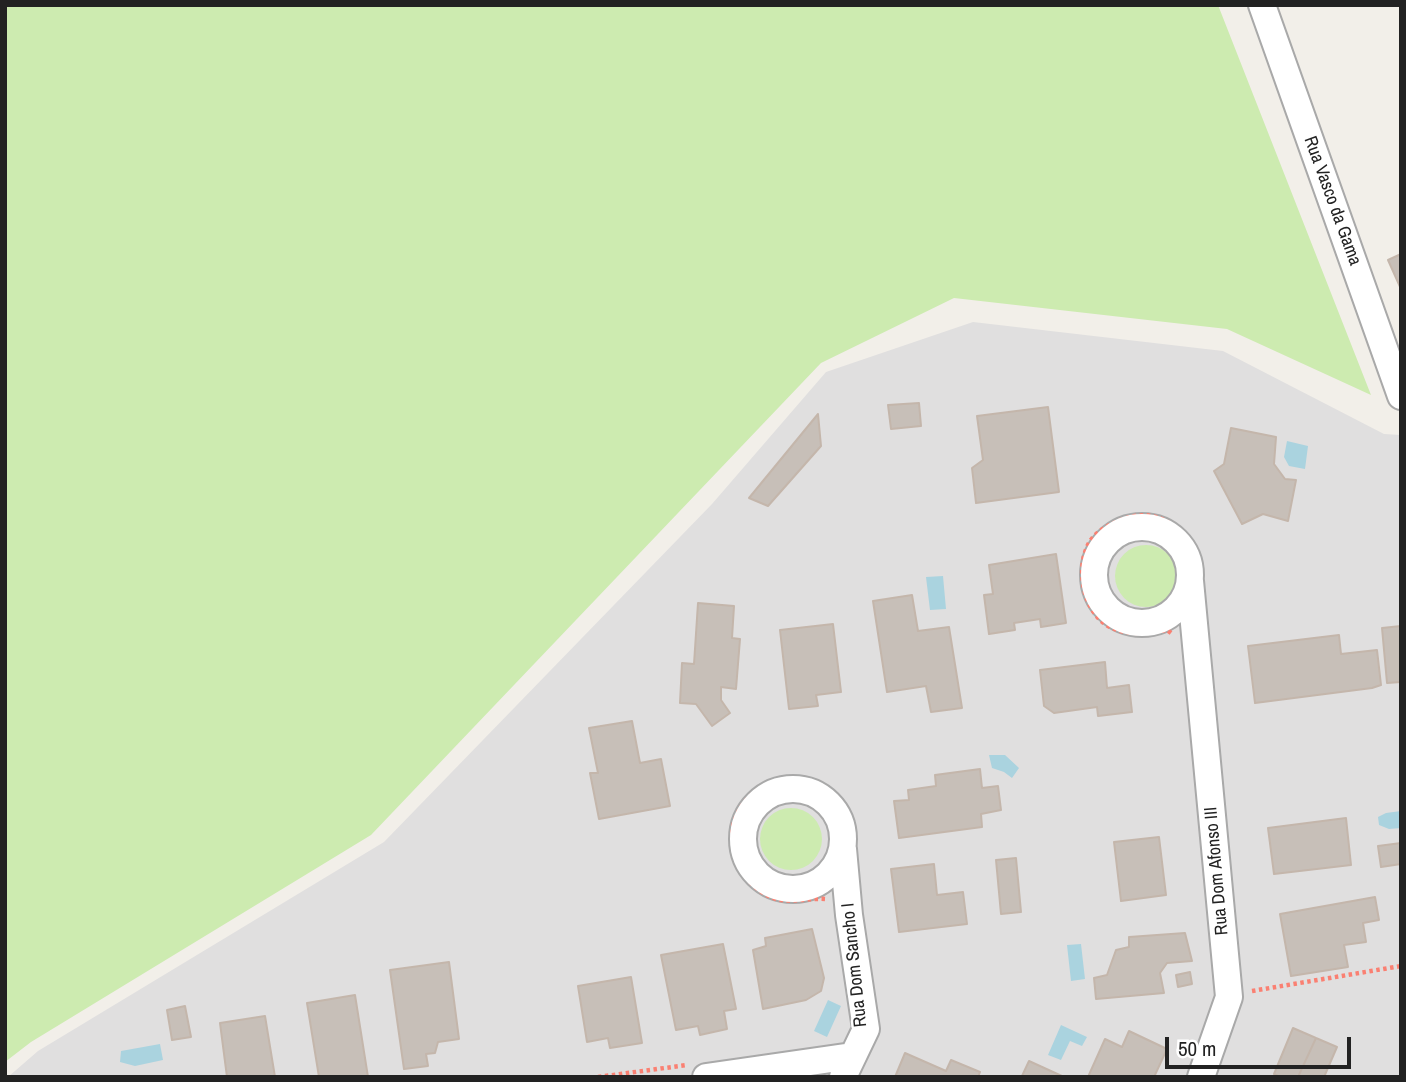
<!DOCTYPE html>
<style>
body{margin:0}
#map{position:relative;width:1406px;height:1082px;overflow:hidden;background:#f2efe9;font-family:"Archivo Narrow",sans-serif}
canvas{display:block}
.frame{position:absolute;inset:0;border:7px solid #222;pointer-events:none}
.scale{position:absolute;left:1165px;top:1037px;width:186px;height:32px;box-sizing:border-box;border:4px solid #222;border-top:0;padding-left:9px;font-size:21px;line-height:24px;white-space:nowrap;color:#222;-webkit-text-stroke:5px #fff;paint-order:stroke}
</style>
<div id="map">
<canvas width="1406" height="1082"></canvas>
<div class="frame"></div>
<div class="scale">50 m</div>
</div>
<script>
const c = document.querySelector('canvas').getContext('2d');
c.lineJoin = 'round';
function paint(path, color) { c.fillStyle = color; c.fill(path, 'evenodd'); }
function stroke(path, color, width, dash) { c.strokeStyle = color; c.lineWidth = width; c.lineCap = dash ? 'butt' : 'round'; c.setLineDash(dash || []); c.stroke(path); }
function label(font, color, halo, rows, align = 'center') {
  c.font = font + ' "Archivo Narrow",sans-serif'; c.lineWidth = 5; c.setLineDash([]); c.textBaseline = 'middle'; c.strokeStyle = halo; c.fillStyle = color; for (const [text, x, y, turn = 0] of rows) {
    c.save(); c.translate(x, y); c.rotate((+turn || 0) * Math.PI / 180); c.textAlign = isNaN(turn) ? turn : align; if (halo) c.strokeText(text, 0, 0); c.fillText(text, 0, 0); c.restore();
  }
}
const residential = new Path2D(`
 M973,322l250,29 161,83 17,1v642h-1393l30,-26 346,-209 328,-338 114,-132z`);
const grass = new Path2D(`
 M5,5h1213l153,390 -144,-66 -273,-31 -133,65 -450,472 -340,207 -26,20z
 M1115 576a31 31 0 1 1 62 0a31 31 0 1 1-62 0Z
 M760 839a31 31 0 1 1 62 0a31 31 0 1 1-62 0Z`);
const water = new Path2D(`
 M1287,441l21,5 -3,23 -16,-3 -5,-9z
 M943,576l3,33 -16,1 -4,-33z
 M989,755h16l14,13 -7,10 -8,-6 -12,-4z
 M1401,811v17l-12,1 -10,-4 -1,-8 8,-4z
 M1081,944l4,35 -14,2 -4,-36z
 M828,1000l13,6 -14,31 -13,-6z
 M1061,1025l26,12 -5,9 -12,-5 -9,19 -13,-5z
 M160,1044l3,16 -28,6 -15,-4 1,-11z`);
const building = new Path2D(`
 M1401,254v35l-13,-29z
 M919,403l2,23 -30,3 -3,-24z
 M1048,407l11,85 -83,11 -4,-35 11,-8 -6,-44z
 M818,414l3,32 -53,60 -19,-8z
 M1231,428l45,9 -2,27 11,15 11,1 -8,41 -25,-7 -21,10 -28,-53 10,-7z
 M1056,554l10,69 -25,4 -1,-8 -26,4 1,7 -26,4 -5,-39 9,-1 -4,-29z
 M912,595l6,36 31,-4 13,81 -31,4 -5,-26 -39,6 -14,-91z
 M698,603l36,3 -2,32 8,1 -4,50 -15,-2v13l9,13 -18,13 -16,-22 -16,-1 2,-40 12,1z
 M833,624l8,68 -25,3 2,11 -29,3 -9,-79z
 M1401,626v56l-14,1 -5,-55z
 M1339,635l2,19 36,-4 4,35 -9,3 -117,15 -7,-57z
 M1105,662l2,26 22,-3 3,27 -34,4 -1,-9 -43,6 -10,-7 -4,-36z
 M632,721l8,42 21,-4 9,47 -71,13 -9,-46h8l-9,-45z
 M980,769l2,19 16,-2 3,24 -20,4 1,13 -83,11 -5,-37 15,-1 -1,-10 28,-4 -1,-11z
 M1346,818l5,47 -77,9 -6,-46z
 M1159,837l7,58 -45,6 -7,-59z
 M1401,843v21l-20,3 -3,-21z
 M1016,858l5,54 -20,2 -5,-54z
 M934,864l3,31 26,-3 4,32 -68,8 -8,-63z
 M1375,897l4,23 -16,3 3,19 -22,3 4,22 -57,9 -11,-62z
 M812,929l12,49 -3,13 -15,9 -43,9 -10,-59 13,-4 -1,-8z
 M1185,933l7,28 -25,2 -7,10 4,20 -68,6 -2,-21 13,-3 9,-25 13,-3v-10z
 M723,944l13,65 -12,2 3,18 -27,6 -2,-9 -22,4 -15,-75z
 M449,962l10,77 -21,3 -3,11 -9,1 2,12 -24,3 -14,-99z
 M1190,972l2,12 -14,3 -2,-12z
 M631,977l11,66 -32,5 -2,-10 -21,4 -9,-56z
 M355,995l13,82h-49l-12,-74z
 M185,1006l6,31 -19,3 -5,-30z
 M265,1016l10,61h-48l-7,-54z
 M1293,1028l23,10 -18,39h-18l-6,-3z
 M1129,1031l38,18 -13,28h-66l17,-38 17,8z
 M1316,1038l21,9 -13,30h-26z
 M905,1053l41,18 5,-11 29,12 -2,5h-83z
 M1029,1061l35,16h-40l-2,-1z`);
const path = new Path2D(`
 M1171,633l-4,-3c-20,3 -41,6 -59,-4 -25,-15 -33,-58 -19,-83 6,-11 19,-18 30,-22 36,-16 61,3 77,36
 M825,899c-16,-1 -33,4 -49,0 -19,-6 -34,-23 -39,-42 -3,-11 -7,-25 -2,-37 15,-43 69,-53 101,-23 8,8 11,18 15,28
 M1252,991l149,-25
 M598,1077l89,-12`);
const minor = new Path2D(`
 M1262,5l139,391
 M1094 575a48 48 0 1 1 96 0a48 48 0 1 1-96 0Z
 M1190,581l39,416 -28,80
 M743 839a50 50 0 1 1 100 0a50 50 0 1 1-100 0Z
 M843,849l6,66 17,114 -23,48
 M706,1077l146,-21`);
const streetNames = [
 ["Rua Vasco da Gama",1332,201,70],
 ["Rua Dom Afonso III",1217,871,-95],
 ["Rua Dom Sancho I",855,965,-96]
];
paint(residential, '#e0dfdf');
paint(grass, '#cdebb0');
paint(water, '#aad3df');
paint(building, '#c7bfb8');
stroke(building, '#c4b6ab', 2);
stroke(minor, '#a9a9a9', 30);
stroke(path, '#fa8072', 4.5, [3.5, 3.5]);
stroke(minor, '#fff', 26);
label('18px', '#222', '#fff', streetNames);
</script>
